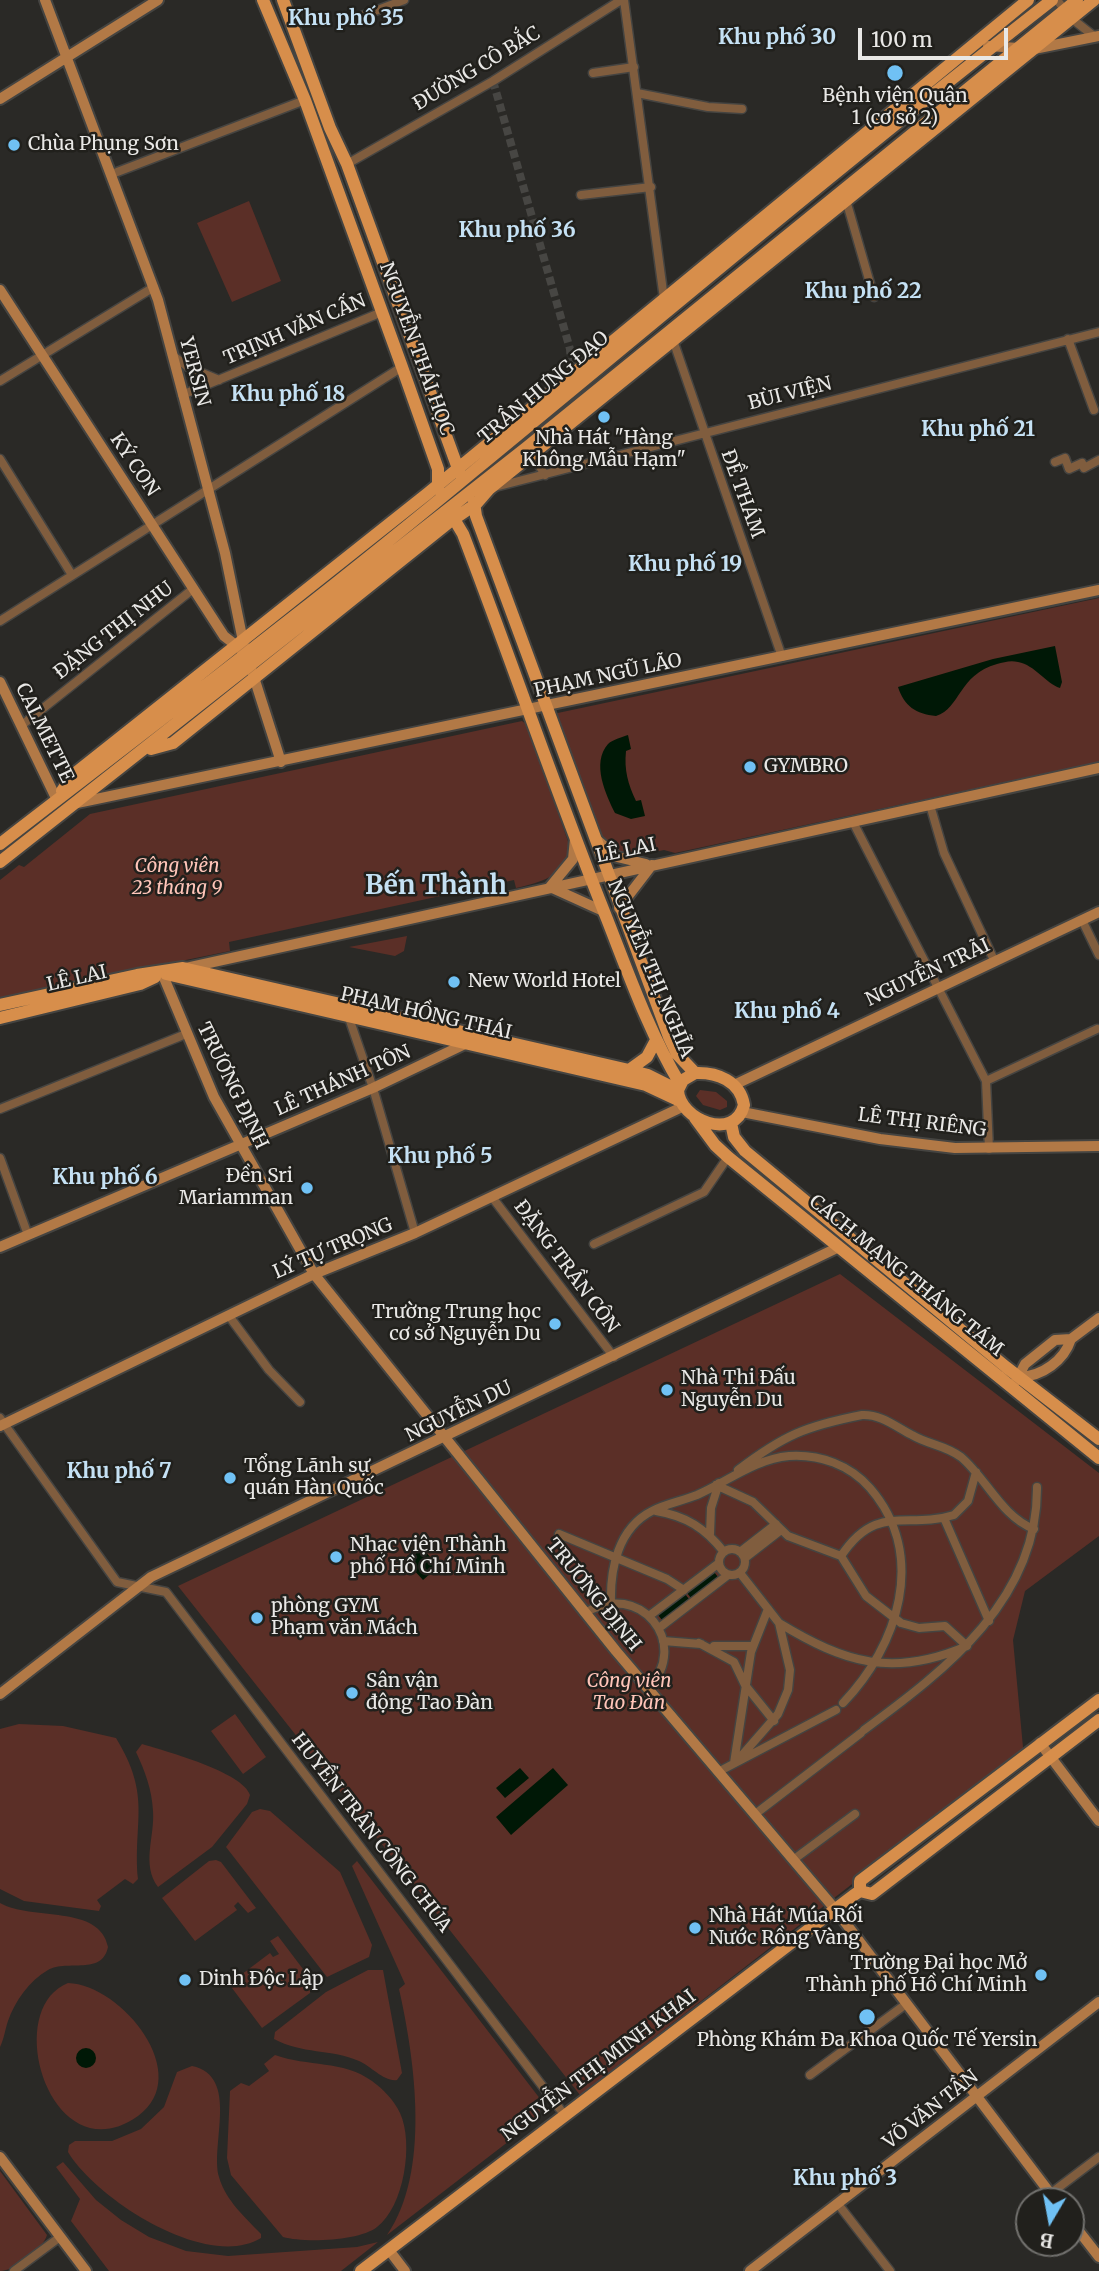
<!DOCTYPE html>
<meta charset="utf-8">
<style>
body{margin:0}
#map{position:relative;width:1099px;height:2271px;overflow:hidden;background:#2a2926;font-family:Merriweather,serif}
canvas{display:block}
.north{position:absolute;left:1015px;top:2187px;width:70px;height:70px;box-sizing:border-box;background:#21201c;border:2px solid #71706d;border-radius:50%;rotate:190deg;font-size:19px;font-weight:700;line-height:28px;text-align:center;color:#e9e8e6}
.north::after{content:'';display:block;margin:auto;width:24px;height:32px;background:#70c1f4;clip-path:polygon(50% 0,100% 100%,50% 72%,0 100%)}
.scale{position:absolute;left:858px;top:28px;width:150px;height:32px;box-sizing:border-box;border:4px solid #e9e8e6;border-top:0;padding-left:9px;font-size:21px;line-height:24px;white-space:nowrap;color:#e9e8e6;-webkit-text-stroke:5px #21201c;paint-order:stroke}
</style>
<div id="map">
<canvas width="1099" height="2271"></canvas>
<div class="north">B</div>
<div class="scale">100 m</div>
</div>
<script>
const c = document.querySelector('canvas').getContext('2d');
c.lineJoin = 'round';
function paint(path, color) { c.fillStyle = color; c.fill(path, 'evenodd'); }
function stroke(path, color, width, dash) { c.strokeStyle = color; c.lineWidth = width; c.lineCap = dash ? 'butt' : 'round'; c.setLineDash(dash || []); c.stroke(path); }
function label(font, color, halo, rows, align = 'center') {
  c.font = font + ' Merriweather,serif'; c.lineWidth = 5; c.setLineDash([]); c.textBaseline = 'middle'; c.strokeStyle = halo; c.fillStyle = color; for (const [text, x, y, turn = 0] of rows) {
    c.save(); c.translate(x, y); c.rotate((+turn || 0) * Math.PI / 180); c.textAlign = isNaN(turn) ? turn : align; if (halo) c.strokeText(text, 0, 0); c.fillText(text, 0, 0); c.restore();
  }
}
const green = new Path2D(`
 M249,201l32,80 -49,21 -35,-79z
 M1099,598v164l-424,91 -11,-3 -30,6 -12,-1 -20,-15 -49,-126z
 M522,721l5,4 43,122c-6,30 -28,35 -54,41l-2,-8 -285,62 1,9 -230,47v-118l19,-15 5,2 66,-53z
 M407,936l-3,15 -9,5 -46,-9z
 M700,1090l16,2 11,9v6l-7,3 -17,-5 -7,-9z
 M840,1274l259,199v63l-74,55 -12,49 11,118 -168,123 -276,214 -402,-509z
 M235,1714l31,43 -23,17 -32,-43z
 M19,1724l44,2 53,12c36,59 17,82 22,141l-5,5 -8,-5 -28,21 4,6 -2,5 -75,-10 -24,-12v-160z
 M142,1744c23,7 101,28 108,51l-3,9 -35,43 -54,40c-17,-23 -3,-50 -5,-76 -1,-21 -8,-40 -17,-59z
 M260,1809l10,2 70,61 32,73 -3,12 -42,20 -101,-130 26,-35z
 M216,1860l5,2 35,46 -8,5 -10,-11 -4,4 3,4 -42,31 -33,-43 47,-37z
 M357,1861l184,239 -2,18 -152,117c44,-63 28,-175 12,-246l6,-5 -53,-118z
 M0,1903c31,18 100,1 108,44 -6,29 -40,12 -60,23 -19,11 -33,31 -40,51 -3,9 -4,18 -8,26z
 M278,1936l34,45 -2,12 -48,35 -33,-44 41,-31 3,4 6,-3 -9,-13z
 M368,1970h15l19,103 -5,7c-13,2 -26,-14 -38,-19 -27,-12 -58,-7 -85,-22l1,-7 51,-40z
 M68,1983c54,2 127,92 70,133 -86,61 -138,-106 -70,-133z
 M275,2055c33,12 68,5 97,26 11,8 22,19 28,32 14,30 4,94 -23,114 -17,14 -73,16 -94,10l-52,-62 -4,-17 3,-67 11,-8 8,3 20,-15 -5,-7z
 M192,2066c48,10 18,78 27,111 7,24 26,40 42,57v4c-54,33 -165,-39 -193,-86l1,-7 6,-4h37l29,-12 23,-22 13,-35z
 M63,2162l33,38 25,20 28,17 37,14 42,5 129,-9 21,-5 -37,29h-232l-38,-50 9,-22 -24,-32z
 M0,2171l47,64c-4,14 -32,36 -47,36z`);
const water = new Path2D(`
 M1055,646l7,36 -2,6c-15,-5 -25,-23 -42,-26 -7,-2 -14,0 -21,2 -39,11 -36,44 -61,52 -20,-2 -32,-10 -38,-29l95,-28z
 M628,735l3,14 -5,2c-2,19 2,33 10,50l5,-1 4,16 -14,3 -16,-6c-9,-18 -24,-50 -7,-69 4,-4 14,-7 20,-9z
 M420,1550l6,2 12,15 -15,13 -11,-12 3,-14z
 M714,1572l4,5 -27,21 -4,-5z
 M685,1594l4,5 -27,21 -4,-5z
 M520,1768l9,10 -24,20 -9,-10z
 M553,1768l15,17 -57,50 -15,-18z
 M76 2058a10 10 0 1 1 20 0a10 10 0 1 1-20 0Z`);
const streetTunnel = new Path2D(`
 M493,81l77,268 2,26`);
const street = new Path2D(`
 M624,0l40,299
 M1057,0l14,18 24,19
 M354,19l50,-19
 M593,73l41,-6
 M637,93l71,14 34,2
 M347,164l146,-83 128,-81
 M112,174l193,-74
 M581,195l70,-8
 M846,200l28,97
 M1068,339l26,71
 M673,340l109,317
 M172,355l16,12 31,13
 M0,381l154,-94
 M182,395l200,-83
 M532,454l13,21
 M0,459l72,116
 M1055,462l10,-4 4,11 13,-6 2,5 15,-8
 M495,487l604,-155
 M0,621l402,-254
 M22,725l171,-136
 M930,805l14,48 50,107
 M853,822l133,259 3,68
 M1082,920l17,35
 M348,1015l25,73 42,145
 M986,1081l111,-52
 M0,1109l186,-75
 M0,1158l28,77
 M492,1197l122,160
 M594,1244l110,-52 24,-35
 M229,1316l40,54 31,32
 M0,1418l117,164 49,10 400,525
 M738,1470c46,-35 68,-44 124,-55 19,-1 34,12 50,20 17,10 33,10 49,22 25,21 41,60 73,72
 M716,1485l37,17 35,34 53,20 25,40 35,27 18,5 26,-2 22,20c-74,32 -122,17 -188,-23
 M656,1511c30,5 49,17 68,41
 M944,1518l45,103
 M559,1534l108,45 17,11
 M710,1534l1,-26 8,-25
 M719 1562a13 13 0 1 1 26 0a13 13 0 1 1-26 0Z
 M740,1552l36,-28
 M841,1556c36,-54 65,-26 113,-41l14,-14 8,-29
 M745,1558l36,-28
 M611,1603c-1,-34 7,-75 41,-92 13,-7 30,-10 45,-16 30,-13 58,-36 92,-39 31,-2 61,9 81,32 58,67 28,158 -27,215
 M585,1613c54,-34 107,30 63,76
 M649,1616l70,-53
 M659,1628l69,-53
 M663,1641l38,3
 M699,1643l35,19 11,23 29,36
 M714,1646h38
 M864,1730c83,-61 174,-131 173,-243
 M737,1761l41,-47 10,-24 2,-20 -11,-47 -39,-50
 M734,1763l17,-111 17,-43
 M718,1772l118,-62
 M754,1815l107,-82
 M793,1860l62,-46
 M810,2075l96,-71
 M1050,2194l49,-37
 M838,2204l52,67
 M14,2271l46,-34`);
const secondary = new Path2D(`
 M45,0l113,300 67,253 19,93
 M988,46l46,3 65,-13
 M0,99l158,-99
 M0,290l224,346 18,14
 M252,671l29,91
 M0,682l57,118
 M77,803l1022,-213
 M596,839l21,18 29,7
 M550,887l53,24
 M550,887l23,-28 2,-20
 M619,908l33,-43
 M186,968l913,-200
 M162,973l52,124 100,177 302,377 219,258 221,292
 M734,1085l365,-173
 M742,1112l138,27 75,9 144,-2
 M0,1247l373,-159 94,-45
 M1020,1377c22,-1 44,-16 51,-38
 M1016,1381l9,-17 30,-24 16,-1 28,-21
 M0,1426l314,-152 101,-41 267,-126
 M0,1694l151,-117 688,-330
 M1040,1743l59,78
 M0,2157l86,114
 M1071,2221l28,36
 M389,2250l16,21
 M750,2271l349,-269`);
const primary = new Path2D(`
 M263,0l42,100 97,267 36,102v20
 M283,0l47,128 17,36 113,310
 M474,502l2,14 193,521 8,17 18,19
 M451,514l12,20c49,128 93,258 144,385 22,56 42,113 73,165
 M151,749l22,-6 275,-220 28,-19 13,-15 605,-489
 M62,791l11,-16 354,-281 601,-494
 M0,844c159,-123 319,-244 474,-373 192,-158 382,-318 578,-471
 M0,862l526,-414 551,-448
 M166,974l480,111 32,15
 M0,1005l137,-30 46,-7 446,102 19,5 30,15
 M0,1018l140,-34 15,-7
 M629,1070l18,-13 8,-15
 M695,1073c22,-1 45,8 49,32 -9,37 -65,15 -66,-15l5,-10z
 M695,1118l20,27 13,12 371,301
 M731,1123l3,14 11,14 261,216 93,72
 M860,1891l12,3 227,-174
 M361,2271l493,-376 6,-4v-10l239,-181`);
const markers = [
 [895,73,9,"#70c1f4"],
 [14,145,7,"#70c1f4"],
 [604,417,7,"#70c1f4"],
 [750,767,7,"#70c1f4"],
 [454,982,7,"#70c1f4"],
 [307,1188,7,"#70c1f4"],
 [555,1324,7,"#70c1f4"],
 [667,1390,7,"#70c1f4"],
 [230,1478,7,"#70c1f4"],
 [336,1557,7,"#70c1f4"],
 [257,1618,7,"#70c1f4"],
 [352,1693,7,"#70c1f4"],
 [695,1928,7,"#70c1f4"],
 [1041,1975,7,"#70c1f4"],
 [185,1980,7,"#70c1f4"],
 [867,2017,9,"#70c1f4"]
];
const streetNames = [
 ["ĐƯỜNG CÔ BẮC",477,69,-31],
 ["TRỊNH VĂN CẤN",295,330,-23],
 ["NGUYỄN THÁI HỌC",416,349,70],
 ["YERSIN",194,372,75],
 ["TRẦN HƯNG ĐẠO",544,388,-40],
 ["BÙI VIỆN",790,394,-14],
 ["KÝ CON",134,465,56],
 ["ÐỀ THÁM",742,494,70],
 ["ÐẶNG THỊ NHU",114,631,-38],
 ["PHẠM NGŨ LÃO",608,676,-12],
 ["CALMETTE",44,733,64],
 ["LÊ LAI",626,851,-12],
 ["NGUYỄN THỊ NGHĨA",650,969,67],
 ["NGUYỄN TRÃI",928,973,-25],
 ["LÊ LAI",77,979,-13],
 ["PHẠM HỒNG THÁI",426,1014,13],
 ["LÊ THÁNH TÔN",343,1081,-24],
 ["TRƯƠNG ĐỊNH",232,1086,64],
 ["LÊ THỊ RIÊNG",922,1123,7],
 ["LÝ TỰ TRỌNG",333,1249,-23],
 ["ĐẶNG TRẦN CÔN",566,1267,53],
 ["CÁCH MẠNG THÁNG TÁM",906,1276,39],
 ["NGUYỄN DU",459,1412,-26],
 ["TRƯƠNG ĐỊNH",593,1595,51],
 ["HUYỀN TRÂN CÔNG CHÚA",371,1833,52],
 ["NGUYỄN THỊ MINH KHAI",599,2066,-37],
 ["VÕ VĂN TẦN",931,2110,-38]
];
const poiNames = [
 ["Bệnh viện Quận",895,97,"center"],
 ["1 (cơ sở 2)",895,119,"center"],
 ["Chùa Phụng Sơn",28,145],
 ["Nhà Hát \"Hàng",604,439,"center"],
 ["Không Mẫu Hạm\"",604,461,"center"],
 ["GYMBRO",764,767],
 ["New World Hotel",468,982],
 ["Đền Sri",293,1177,"right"],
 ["Mariamman",293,1199,"right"],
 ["Trường Trung học",541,1313,"right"],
 ["cơ sở Nguyễn Du",541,1335,"right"],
 ["Nhà Thi Đấu",681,1379],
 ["Nguyễn Du",681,1401],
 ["Tổng Lãnh sự",244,1467],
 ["quán Hàn Quốc",244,1489],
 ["Nhạc viện Thành",350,1546],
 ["phố Hồ Chí Minh",350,1568],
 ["phòng GYM",271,1607],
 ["Phạm văn Mách",271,1629],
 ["Sân vận",366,1682],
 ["động Tao Đàn",366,1704],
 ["Nhà Hát Múa Rối",709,1917],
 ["Nước Rồng Vàng",709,1939],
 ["Trường Đại học Mở",1027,1964,"right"],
 ["Thành phố Hồ Chí Minh",1027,1986,"right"],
 ["Dinh Độc Lập",199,1980],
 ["Phòng Khám Đa Khoa Quốc Tế Yersin",867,2041,"center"]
];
const parkNames = [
 ["Công viên",177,867],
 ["23 tháng 9",177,889],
 ["Công viên",629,1682],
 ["Tao Đàn",629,1704]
];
const neighbourhoodNames = [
 ["Khu phố 35",346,19],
 ["Khu phố 30",777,38],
 ["Khu phố 36",517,231],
 ["Khu phố 22",863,292],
 ["Khu phố 18",288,395],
 ["Khu phố 21",978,430],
 ["Khu phố 19",685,565],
 ["Khu phố 4",787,1012],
 ["Khu phố 5",440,1157],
 ["Khu phố 6",105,1178],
 ["Khu phố 7",119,1472],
 ["Khu phố 3",845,2179]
];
const districtNames = [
 ["Bến Thành",436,887]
];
paint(green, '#5b2f27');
paint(water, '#001806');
stroke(streetTunnel, '#474643', 8, [8, 4]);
stroke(street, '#454441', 11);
stroke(secondary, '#454441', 14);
stroke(primary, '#454441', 16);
stroke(street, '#805d3e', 8);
stroke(secondary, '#b27946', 10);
stroke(primary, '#d78e4b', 12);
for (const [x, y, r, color] of markers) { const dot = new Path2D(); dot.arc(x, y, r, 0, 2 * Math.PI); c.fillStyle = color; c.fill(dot); stroke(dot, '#21201c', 2.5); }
label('19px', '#e9e8e6', '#21201c', streetNames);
label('19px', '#e9e8e6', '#21201c', poiNames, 'left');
label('italic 19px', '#ffc5b9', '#21201c', parkNames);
label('bold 21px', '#c5e1f4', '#21201c', neighbourhoodNames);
label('bold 26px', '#c5e1f4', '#21201c', districtNames);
</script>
